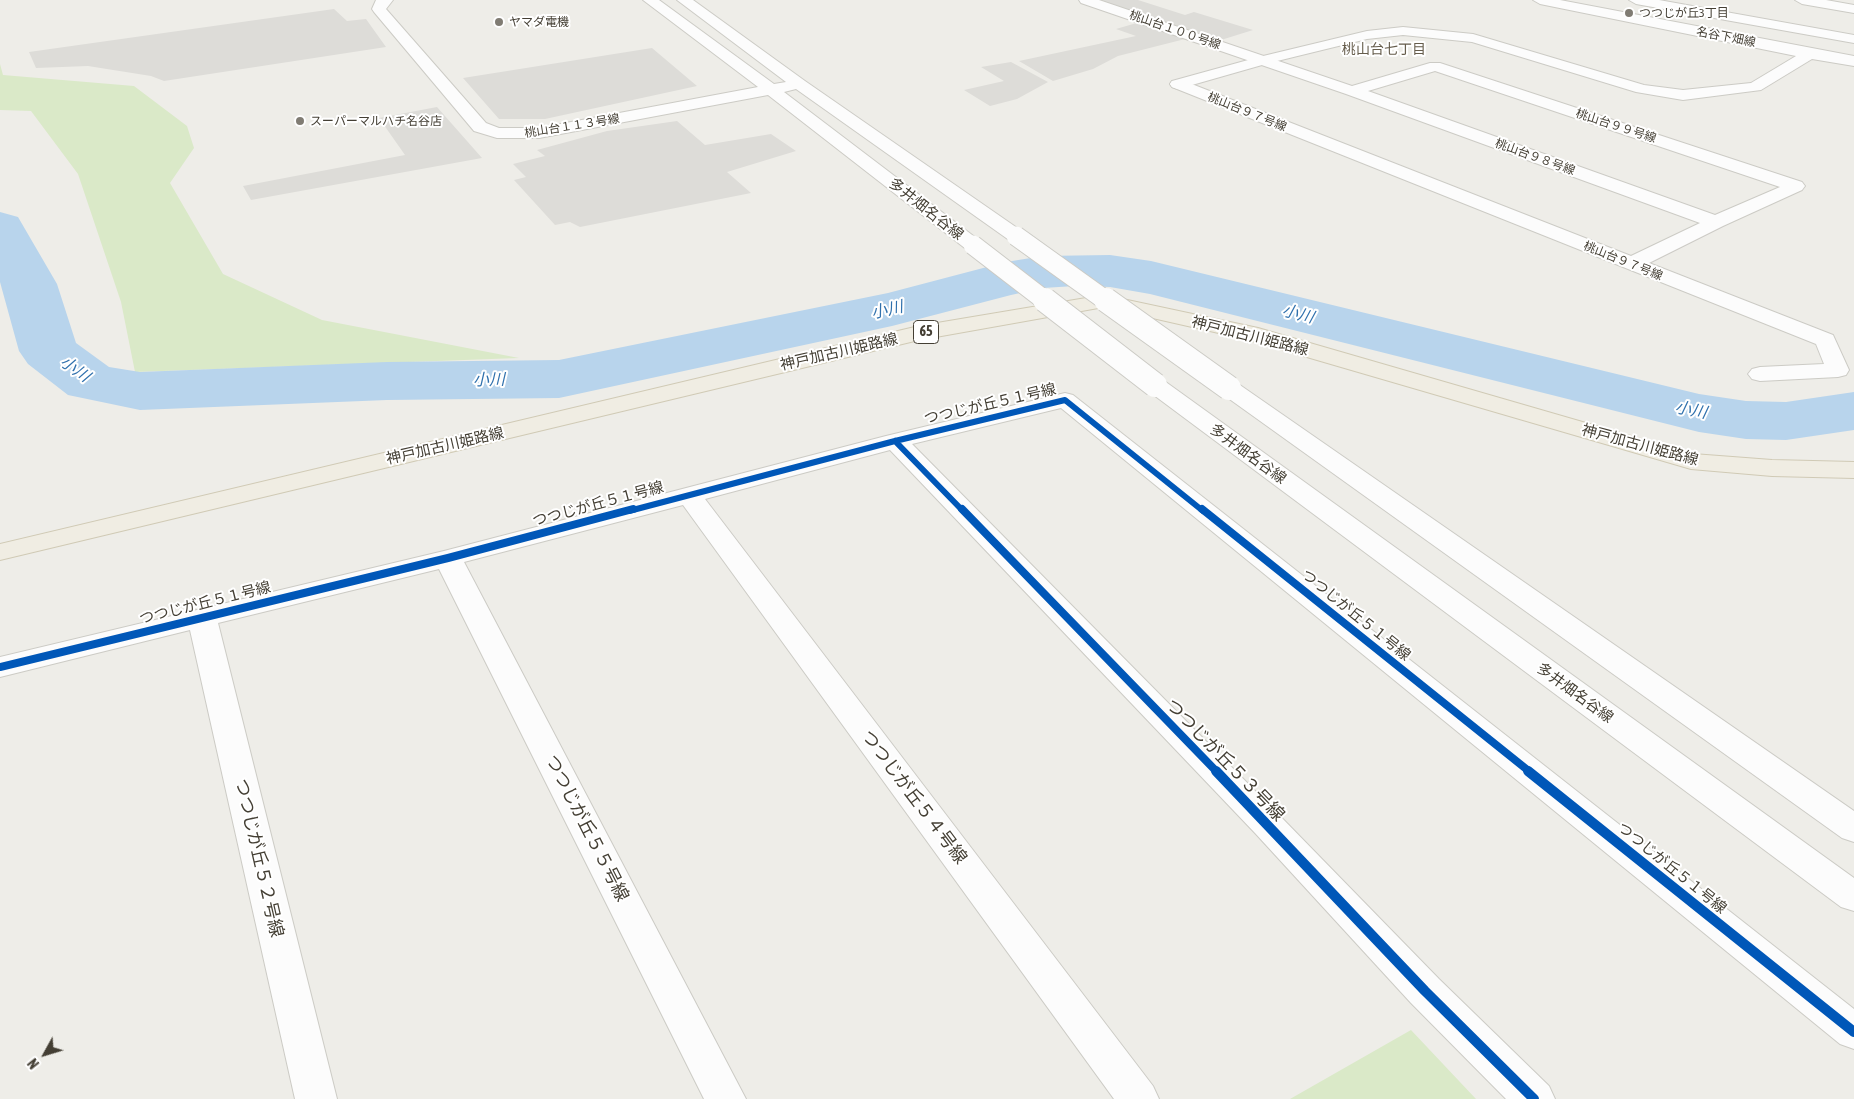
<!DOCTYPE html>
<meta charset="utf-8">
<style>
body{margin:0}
#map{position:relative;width:1854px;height:1099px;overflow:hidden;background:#eeede8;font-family:"Asap Condensed",sans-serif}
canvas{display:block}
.north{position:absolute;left:20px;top:1029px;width:50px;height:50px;-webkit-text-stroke:4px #fff;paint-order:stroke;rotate:231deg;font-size:14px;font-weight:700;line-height:20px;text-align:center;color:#443f34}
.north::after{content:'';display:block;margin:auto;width:18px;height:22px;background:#443f34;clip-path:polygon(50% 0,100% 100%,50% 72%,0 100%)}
</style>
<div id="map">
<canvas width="1854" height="1099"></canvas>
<div class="north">N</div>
</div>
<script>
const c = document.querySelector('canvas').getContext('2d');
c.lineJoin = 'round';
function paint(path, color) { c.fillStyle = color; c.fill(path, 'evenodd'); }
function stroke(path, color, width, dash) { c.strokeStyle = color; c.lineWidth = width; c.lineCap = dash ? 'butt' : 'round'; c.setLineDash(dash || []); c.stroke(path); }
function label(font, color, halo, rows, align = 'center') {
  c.font = font + ' "Asap Condensed","Noto Sans JP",sans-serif'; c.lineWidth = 4; c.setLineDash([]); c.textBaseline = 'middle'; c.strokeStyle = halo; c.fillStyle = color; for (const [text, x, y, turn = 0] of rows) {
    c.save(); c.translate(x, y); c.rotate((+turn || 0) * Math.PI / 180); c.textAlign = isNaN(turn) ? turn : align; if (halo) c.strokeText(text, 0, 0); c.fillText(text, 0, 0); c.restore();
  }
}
const green = new Path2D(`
 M0,64l3,11 131,11 53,40 7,22 -24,35 53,91 99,46 197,38 -384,14 -14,-70 -43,-128 -47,-63 -31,-1z
 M1411,1030l65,69h-186z`);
const parking = new Path2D(`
 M1104,0h34l47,15 9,-3 59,18 -32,10 -121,-39z
 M334,9l13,12 19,-2 20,28 -222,34 -13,-5 -63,-10 -52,2 -7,-16z
 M1140,22l49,16 -71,18 -25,13 -40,12 -34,-20 117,-25 -20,-7z
 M652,48l45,38 -152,33h-46l-36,-41z
 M1011,62l37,20 -31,17 -27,7 -26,-16 40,-9 -23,-14z
 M437,107l45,51 -231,42 -8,-14 162,-31 -26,-37z
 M677,121l28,24 66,-11 25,17 -69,21 24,21 -171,34 -10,-5 -15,3 -41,-45 12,-3 -13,-13 32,-8 -8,-6 70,-19z`);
const river = new Path2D(`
 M0,212l18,5 39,67 19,59 33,24 31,5 247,-10 172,-2 329,-67 118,-31 37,-6 67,-1 41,6 548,133 47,7 40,1 68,-10v38l-68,10 -40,-1 -47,-7 -549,-138 -40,-7 -35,-1 -32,2 -32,7 -119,31 -333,72 -172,2 -247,10 -72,-15 -40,-31 -9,-13 -19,-69z`);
const minor = new Path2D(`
 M1079,0h20l253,86 78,-23h10l362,119 3,4 -3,4 -79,36 -74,37 184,72 16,35 -3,5 -8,2 -78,4 -8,-2 -4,-5 4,-5 8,-2 64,-3 -8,-20 -644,-257 -2,-3 2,-3h12l447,175 69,-33 -354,-129 -265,-91zM1435,71l345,116 -65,28 -347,-124z
 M1629,0h30l195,35v8l-218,-39z
 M1795,0h31l28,5v8l-52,-9z
 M1065,393l8,2 781,614v40l-14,-5 -779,-636 -149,36 367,371 160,164 110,107 6,13h-49l-95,-96 -156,-170 -365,-383 -185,49 448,587 6,13h-45l-431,-594 -219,57 282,537h-42l-265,-530 -221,54 119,476h-42l-105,-469 -190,47v-20l444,-106 442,-115z`);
const tertiary = new Path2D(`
 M376,0h17l-7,9 100,114 13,5h40l219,-41 -115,-87h16l115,84 12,-2 -109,-82h16l112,81 218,151 3,4 -3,4 -7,2 -7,-2 -213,-151 -12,3 196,149 3,4 -3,4 -7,2 -7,-2 -198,-154 -229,43h-42l-23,-7 -100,-119 -2,-3z
 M1533,0h27l294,56v10l-42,-7 -51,31 -78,10 -47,-8 -164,-50 -69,-7 -36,4 -98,24 -91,26 -6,-2 -2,-3 2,-3 87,-24 108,-26 36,-4 70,7 171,51 39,5 68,-7 45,-27 -256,-52z
 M1155,378l8,2 691,498v33l-13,-4 -694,-517 -4,-5 4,-5z
 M1229,381l8,2 617,428v31l-12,-4 -621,-445 -4,-5 4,-5z`);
const primary = new Path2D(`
 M1104,295l154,33 435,126 79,6 82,2v16l-82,-2 -81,-7 -446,-130 -141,-32 -185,33 -919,220v-16l919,-218z`);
const tertiaryBridgeFar1 = new Path2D(`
 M1016,236l92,66
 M973,245l74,57`);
const tertiaryBridge = new Path2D(`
 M1045,300l110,85
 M1106,300l123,88`);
const cyclewayFar2 = new Path2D(`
 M895,441l68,70
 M629,511l266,-70 170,-41 138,111`);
const cyclewayFar1 = new Path2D(`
 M962,509l255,263
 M1202,509l328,263
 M0,667l448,-109 185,-49`);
const cycleway = new Path2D(`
 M1216,771l209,220 109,108
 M1528,771l326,261`);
const markers = [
 [1629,13,5,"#807c73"],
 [499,22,5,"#807c73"],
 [300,121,5,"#807c73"]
];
const farPoinames = [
 ["つつじが丘3丁目",1639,13],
 ["ヤマダ電機",509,22],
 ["スーパーマルハチ名谷店",310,121]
];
const farStreetnames = [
 ["桃山台１００号線",1175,30,19],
 ["名谷下畑線",1726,37,11],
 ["桃山台９７号線",1247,112,22],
 ["桃山台１１３号線",572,126,-9],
 ["桃山台９９号線",1616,126,18],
 ["桃山台９８号線",1535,157,20],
 ["桃山台９７号線",1623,261,22]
];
const farNeighbourhoodnames = [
 ["桃山台七丁目",1384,50]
];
const shields = [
 [926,332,25]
];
const shieldNames = [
 ["65",926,332]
];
const streetNames = [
 ["多井畑名谷線",926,209,38],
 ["神戸加古川姫路線",1250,336,14],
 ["神戸加古川姫路線",839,352,-13],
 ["つつじが丘５１号線",990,404,-13],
 ["神戸加古川姫路線",1640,445,15],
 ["神戸加古川姫路線",445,446,-13],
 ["多井畑名谷線",1248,454,36],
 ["つつじが丘５１号線",598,504,-15],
 ["つつじが丘５１号線",205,603,-14],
 ["つつじが丘５１号線",1356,615,39],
 ["多井畑名谷線",1575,693,36],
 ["つつじが丘５１号線",1672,868,39]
];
const waterNames = [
 ["小川",887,310,-13],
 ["小川",1298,314,14],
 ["小川",75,369,35],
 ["小川",489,380,-1],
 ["小川",1691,410,11]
];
const nearStreetnames = [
 ["つつじが丘５３号線",1225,760,46],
 ["つつじが丘５４号線",914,797,53],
 ["つつじが丘５５号線",587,828,63],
 ["つつじが丘５２号線",259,858,77]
];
paint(green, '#dae9c8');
paint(parking, '#dddcd8');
paint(river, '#b8d4ec');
stroke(minor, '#cccbc5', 2);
stroke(tertiary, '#cccbc5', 2);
stroke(primary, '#d0cab5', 2);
paint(minor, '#fcfcfc');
paint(tertiary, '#fcfcfc');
paint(primary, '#f0ede3');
stroke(tertiaryBridgeFar1, '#cccbc5', 21, []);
stroke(tertiaryBridge, '#cccbc5', 26, []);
stroke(tertiaryBridgeFar1, '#fcfcfc', 19);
stroke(tertiaryBridge, '#fcfcfc', 24);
stroke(cyclewayFar2, '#0057b8', 6);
stroke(cyclewayFar1, '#0057b8', 8);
stroke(cycleway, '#0057b8', 10);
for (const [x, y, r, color] of markers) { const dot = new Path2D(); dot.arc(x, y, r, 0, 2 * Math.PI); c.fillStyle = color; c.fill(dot); stroke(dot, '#fff', 2); }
label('12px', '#443f34', '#fff', farPoinames, 'left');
label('12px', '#443f34', '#fff', farStreetnames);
label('14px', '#665d4c', '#fff', farNeighbourhoodnames);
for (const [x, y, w] of shields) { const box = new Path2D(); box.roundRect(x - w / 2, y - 11.5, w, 23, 4); c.fillStyle = '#fff'; c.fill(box); stroke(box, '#443f34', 1); }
label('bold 14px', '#443f34', null, shieldNames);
label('15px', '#443f34', '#fff', streetNames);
label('italic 16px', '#3071ad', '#fff', waterNames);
label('18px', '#443f34', '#fff', nearStreetnames);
</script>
